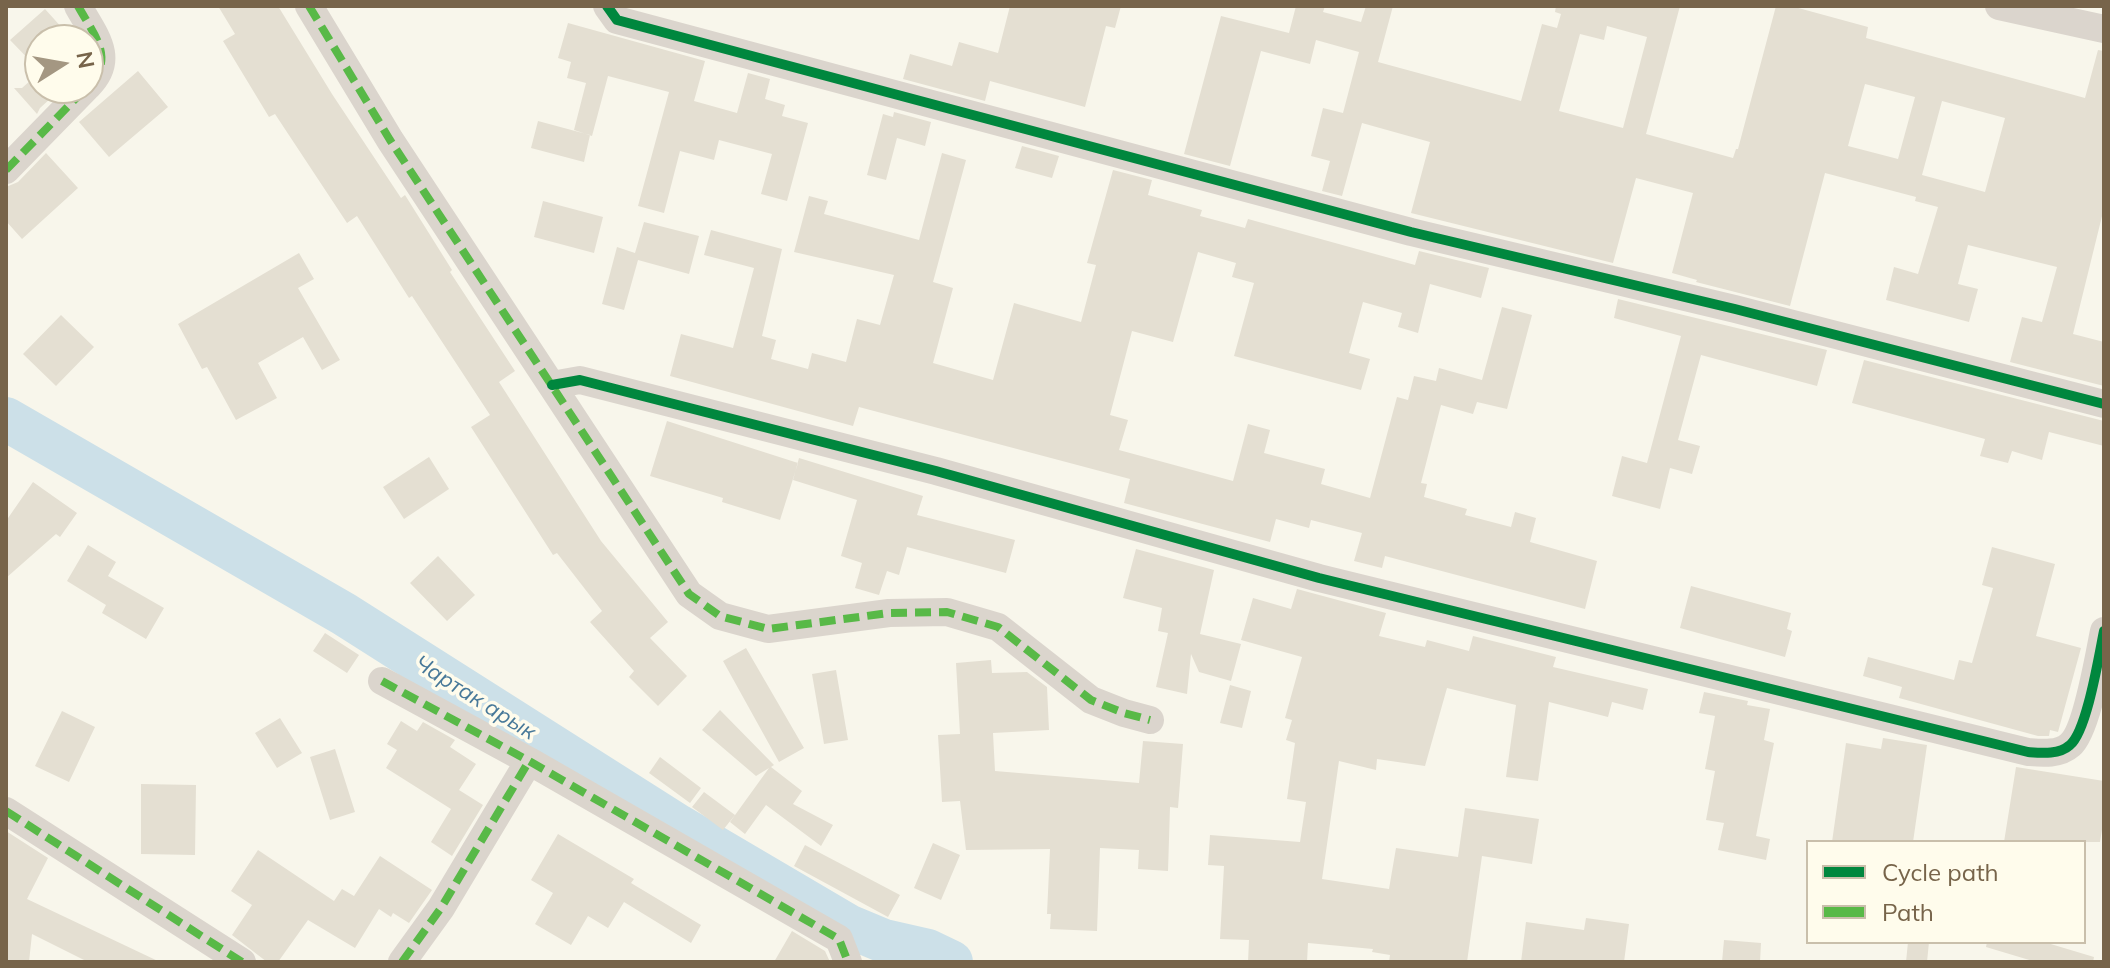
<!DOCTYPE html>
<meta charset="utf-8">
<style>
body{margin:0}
#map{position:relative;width:2110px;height:968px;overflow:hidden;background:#f8f6eb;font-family:Mulish,sans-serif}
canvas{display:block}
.frame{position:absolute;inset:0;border:8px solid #77644a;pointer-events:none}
.legend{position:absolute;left:1806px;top:840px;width:280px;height:104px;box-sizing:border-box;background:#fffcec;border:2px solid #c9bfab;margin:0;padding:10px 14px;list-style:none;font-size:24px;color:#77644a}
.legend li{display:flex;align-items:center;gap:16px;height:40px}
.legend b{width:40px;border:2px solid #c9bfab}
.north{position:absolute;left:24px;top:24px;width:80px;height:80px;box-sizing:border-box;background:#fffcec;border:2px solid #c9bfab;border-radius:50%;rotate:79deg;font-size:22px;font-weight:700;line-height:32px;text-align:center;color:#77644a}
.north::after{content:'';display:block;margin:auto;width:28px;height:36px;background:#a49782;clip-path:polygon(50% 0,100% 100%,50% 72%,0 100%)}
</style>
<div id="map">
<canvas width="2110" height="968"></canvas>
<div class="frame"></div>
<ul class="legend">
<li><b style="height:10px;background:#00873e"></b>Cycle path</li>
<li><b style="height:10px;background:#58b947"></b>Path</li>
</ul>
<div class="north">N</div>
</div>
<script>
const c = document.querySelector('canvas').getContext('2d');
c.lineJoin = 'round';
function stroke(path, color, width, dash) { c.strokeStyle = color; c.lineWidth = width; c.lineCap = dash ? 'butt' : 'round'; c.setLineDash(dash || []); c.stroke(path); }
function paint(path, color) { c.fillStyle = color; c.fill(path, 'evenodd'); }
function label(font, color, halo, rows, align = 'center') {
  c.font = font + ' Mulish,sans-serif'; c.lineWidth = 7; c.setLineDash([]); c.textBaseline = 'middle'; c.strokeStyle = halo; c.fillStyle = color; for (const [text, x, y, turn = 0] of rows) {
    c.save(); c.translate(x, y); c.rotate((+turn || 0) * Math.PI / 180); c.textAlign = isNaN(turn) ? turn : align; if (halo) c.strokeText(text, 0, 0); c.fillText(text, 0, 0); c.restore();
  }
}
const river = new Path2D(`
 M6,419l338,195 334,212 170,100 36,15 44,10 23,11`);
const building = new Path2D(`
 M218,6h60l54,88 69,104 4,-3 47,75 -2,2 65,99 -16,11 102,159 67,81 -18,16 37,38 -29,30 -29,-29 5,-6 -44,-49 12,-11 -45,-58 -4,2 -82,-128 19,-12 -78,-119 -3,2 -52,-82 -10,7 -72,-109 -6,3 -46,-76 12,-7z
 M1010,6h111l-6,22 -9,-2 -21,81 -95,-26 -5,20 -82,-22 7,-25 42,12 7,-24 39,11z
 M1296,6h29l-2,6 38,10 5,-16h27l-15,56 143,39 21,-77 15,4 4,-14 -6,-2 1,-6h124l-34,128 87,24 3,-9h2l38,-143h15l77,21 -2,11 219,60 13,-48 6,1v157l-31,126 31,8v44l-94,-24 12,-45 20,5 15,-55 -89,-22 -10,39 20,5 -9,33 -83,-22 8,-33 24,7 20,-67 -23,-6 1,-4 -91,-24 -35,133 -94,-24 1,-2 -25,-7 21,-80 -57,-15 -23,85 -202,-50 19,-71 -68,-19 -20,73 -20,-5 8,-30 -19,-5 12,-48 20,5 16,-61 -43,-12 -6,24 -49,-13 -31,115 -46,-12 37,-138 68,17zM1607,26l40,11 -24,91 -64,-17 21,-77 24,6zM1865,84l50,13 -17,62 -50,-13zM1942,101l63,17 -20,74 -63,-17z
 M45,9l28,31h-33v31l-30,-31z
 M568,23l137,38 -11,40 43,12 11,-40 22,6 -5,20 20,6 -3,11 26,7 -21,78 -26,-7 11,-40 -53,-14 -5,20 -34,-9 -16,62 -26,-7 31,-114 -61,-16 -16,60 -18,-6 12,-47 -19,-5 4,-16 -13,-4z
 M138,71l30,36 -59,50 -30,-35z
 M40,72v16h22l-22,20 -3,6 -23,-26h8z
 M894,112l37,10 -6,24 -28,-8 -11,42 -19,-5 16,-61 10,3z
 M538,121l52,14 -6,27 -53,-14z
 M1022,146l37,10 -7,22 -37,-10z
 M46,153l32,35 -56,51 -16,-18v-34l12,-5z
 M942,153l24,7 -33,122 20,6 -20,75 60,17 21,-77 67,19 15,-57 -9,-2 26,-93 39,10 -4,15 54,15 -2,6 45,12 3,-9 167,46 4,-14 70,17 -8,30 -51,-14 -12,49 -20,-6 4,-14 -39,-11 -14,51 21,6 -9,31 -127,-34 20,-73 -22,-6 4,-14 -38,-11 -25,90 -41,-11 -22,84 18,5 -9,30 114,31 15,-57 22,6 -6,23 61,16 -4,15 49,14 27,-101 11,3 6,-24 22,5 3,-13 43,12 20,-73 30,8 -25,94 -30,-7 -4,12 -32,-9 -20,78 6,1 -3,13 43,12 -2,6 46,12 4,-15 21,6 -6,24 67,19 -12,48 -200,-53 -3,12 -28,-7 8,-28 -51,-13 -2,8 -33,-9 -6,23 -146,-39 6,-24 -271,-72 -6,19 -183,-50 11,-42 52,14 21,-80 -50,-13 7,-25 71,19 -20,87 14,4 -5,19 37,10 4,-16 34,9 11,-43 23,6 14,-50 -100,-23 15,-56 19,5 -4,13 95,26z
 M543,201l60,16 -9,36 -60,-16z
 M644,222l55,14 -10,38 -51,-14 -14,50 -22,-6 15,-57 18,6z
 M299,253l15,26 -16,9 42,72 -18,10 -19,-33 -45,26 19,35 -41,22 -29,-53 -5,2 -24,-45z
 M1618,299l209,51 -10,36 -116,-31 -23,85 22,6 -8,28 -22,-6 -10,41 -48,-13 10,-40 25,7 34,-127 -67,-18z
 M61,315l33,32 -38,39 -33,-32z
 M1864,360l240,61v25l-55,-14 -7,28 -30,-9 -4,12 -28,-7 5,-17 -133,-36z
 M667,421l131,42 -18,57 -58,-18 1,-4 -73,-22z
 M429,457l20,32 -45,30 -21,-32z
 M799,458l124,38 -6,19 98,25 -9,33 -99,-26 -8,28 -12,-4 -8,24 -24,-7 7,-25 -21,-7 16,-56 -64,-20z
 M33,482l44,31 -17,24 -4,-3 -50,44v-57z
 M88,545l28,17 -8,14 56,32 -18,31 -44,-26 4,-8 -39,-24z
 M1992,547l63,17 -19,72 45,12 -23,84 -8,-2 -1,6h-11l-139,-38 3,-11 -39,-11 5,-19 86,23 5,-20 13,3 21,-75 -11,-3z
 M1136,549l78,21 -14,64 41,10 -10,37 -32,-9 -8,-18 -4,40 -31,-7 12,-54 -10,-2 4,-23 -39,-10z
 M438,556l37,39 -28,26 -37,-38z
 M1691,586l100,27 -4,16 5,2 -7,26 -105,-29z
 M1297,589l89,24 -7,23 46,11 2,-7 42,11 4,-15 83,21 -3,10 95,22 -5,21 -31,-8 -4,15 -59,-15 -11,79 -32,-4 10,-72 -69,-17 -22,78 -48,-7 -1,11 -37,-9 -17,118 67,10 7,-41 62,9 7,-49 74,11 -7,45 -50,-8 -15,106h-78l1,-7 -18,-3 1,-3 -65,-6 -1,19h-59l1,-22 -29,-1 4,-73 -16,-1 2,-30 90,7 6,-40 -19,-3 8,-56 -9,-3 6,-20 -7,-2 17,-61 -61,-17 12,-42 38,11z
 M325,633l34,22 -12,18 -34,-22z
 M746,648l58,100 -25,14 -56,-101z
 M991,660l1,13 35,-1 20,15 2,43 -56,3 2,38 144,12 4,-42 40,3 -5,64 -8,-1 -2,64 -30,-2 1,-19 -39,-2 -3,83 -47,-2 1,-15h-4l3,-65 -84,1 -6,-49 -18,1 -4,-67 22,-1 -4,-71z
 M836,670l12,70 -24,4 -12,-70z
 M1230,685l21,6 -9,37 -22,-5z
 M1704,692l44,9 -1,4 23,4 -6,31 10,3 -18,93 14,3 -4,21 -48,-10 6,-27 -18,-3 9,-49 -10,-2 10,-53 -16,-3z
 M720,710l54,55 -3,2 31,24 -9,13 40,21 -12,21 -55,-41 -21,29 -15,-12 39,-54 -13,8 -54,-46z
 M62,711l33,16 -26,55 -34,-16z
 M280,718l22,35 -25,15 -22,-35z
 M401,721l16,10 6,-9 32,18 -5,7 26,17 -17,26 24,15 -31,51 -21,-14 20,-33 -65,-41 11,-18 -10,-6z
 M1883,738l44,7 -14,97h-81l14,-99 35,6z
 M335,749l20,63 -25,8 -20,-63z
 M660,757l41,31 -11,15 -41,-30z
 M2016,767l88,14v36l-4,25h-96z
 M141,784l55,1 -1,70 -54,-1z
 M704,792l31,23 -12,15 -31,-23z
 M6,831l42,27 -21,41 133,63h-72l-56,-28 -3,28h-23z
 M558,834l76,45 -3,4 70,42 -10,18 -67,-41 -16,26 -20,-12 -17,29 -36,-21 18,-31 -22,-13z
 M933,843l27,12 -19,45 -27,-12z
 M805,845l95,50 -12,22 -94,-51z
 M258,850l76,51 8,-12 12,7 26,-40 52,34 -23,33 -16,-10 -2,4 -12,-8 -24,39 -47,-28 -30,42h-11l-35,-27 20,-30 -21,-14z
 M1586,918l43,6 -5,38h-103l5,-40 58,8z
 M792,931l33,20 5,11h-56z
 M1724,940l37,3 -1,19h-38z
 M1908,942h21l-2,20h-21z
 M1987,942h57l50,15 -1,5h-57l-50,-15z`);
const minor = new Path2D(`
 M78,6c16,29 38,52 10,80
 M309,6l81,134 299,454 31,22 48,13 121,-16 58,-1 51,15 93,73 33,13 26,7
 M607,6l10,14 794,212 324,77 369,95
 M1999,6l105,23
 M6,170l80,-82
 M552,385l28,-5 356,91 383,107 709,174c13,1 31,3 42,-7 17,-14 29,-90 34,-114
 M382,681l147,80 310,178 9,23
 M6,811l236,151
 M402,962l39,-54 88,-147`);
const quiet = new Path2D(`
 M78,6c16,29 38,52 10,80
 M309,6l81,134 299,454 31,22 48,13 121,-16 58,-1 51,15 93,73 33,13 26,7
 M6,170l80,-82
 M382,681l147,80 310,178 9,23
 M6,811l236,151
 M402,962l39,-54 88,-147`);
const cycleway = new Path2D(`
 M607,6l10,14 794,212 324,77 369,95
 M552,385l28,-5 356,91 383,107 709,174c13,1 31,3 42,-7 17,-14 29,-90 34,-114`);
const waterNames = [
 ["Чартак арык",475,698,32]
];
stroke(river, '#cce0e8', 44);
paint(building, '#e4dfd2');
stroke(minor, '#dbd5cd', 28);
stroke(quiet, '#58b947', 8, [16, 8]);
stroke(cycleway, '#00873e', 10);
label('italic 22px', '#487999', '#fffcec', waterNames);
</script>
